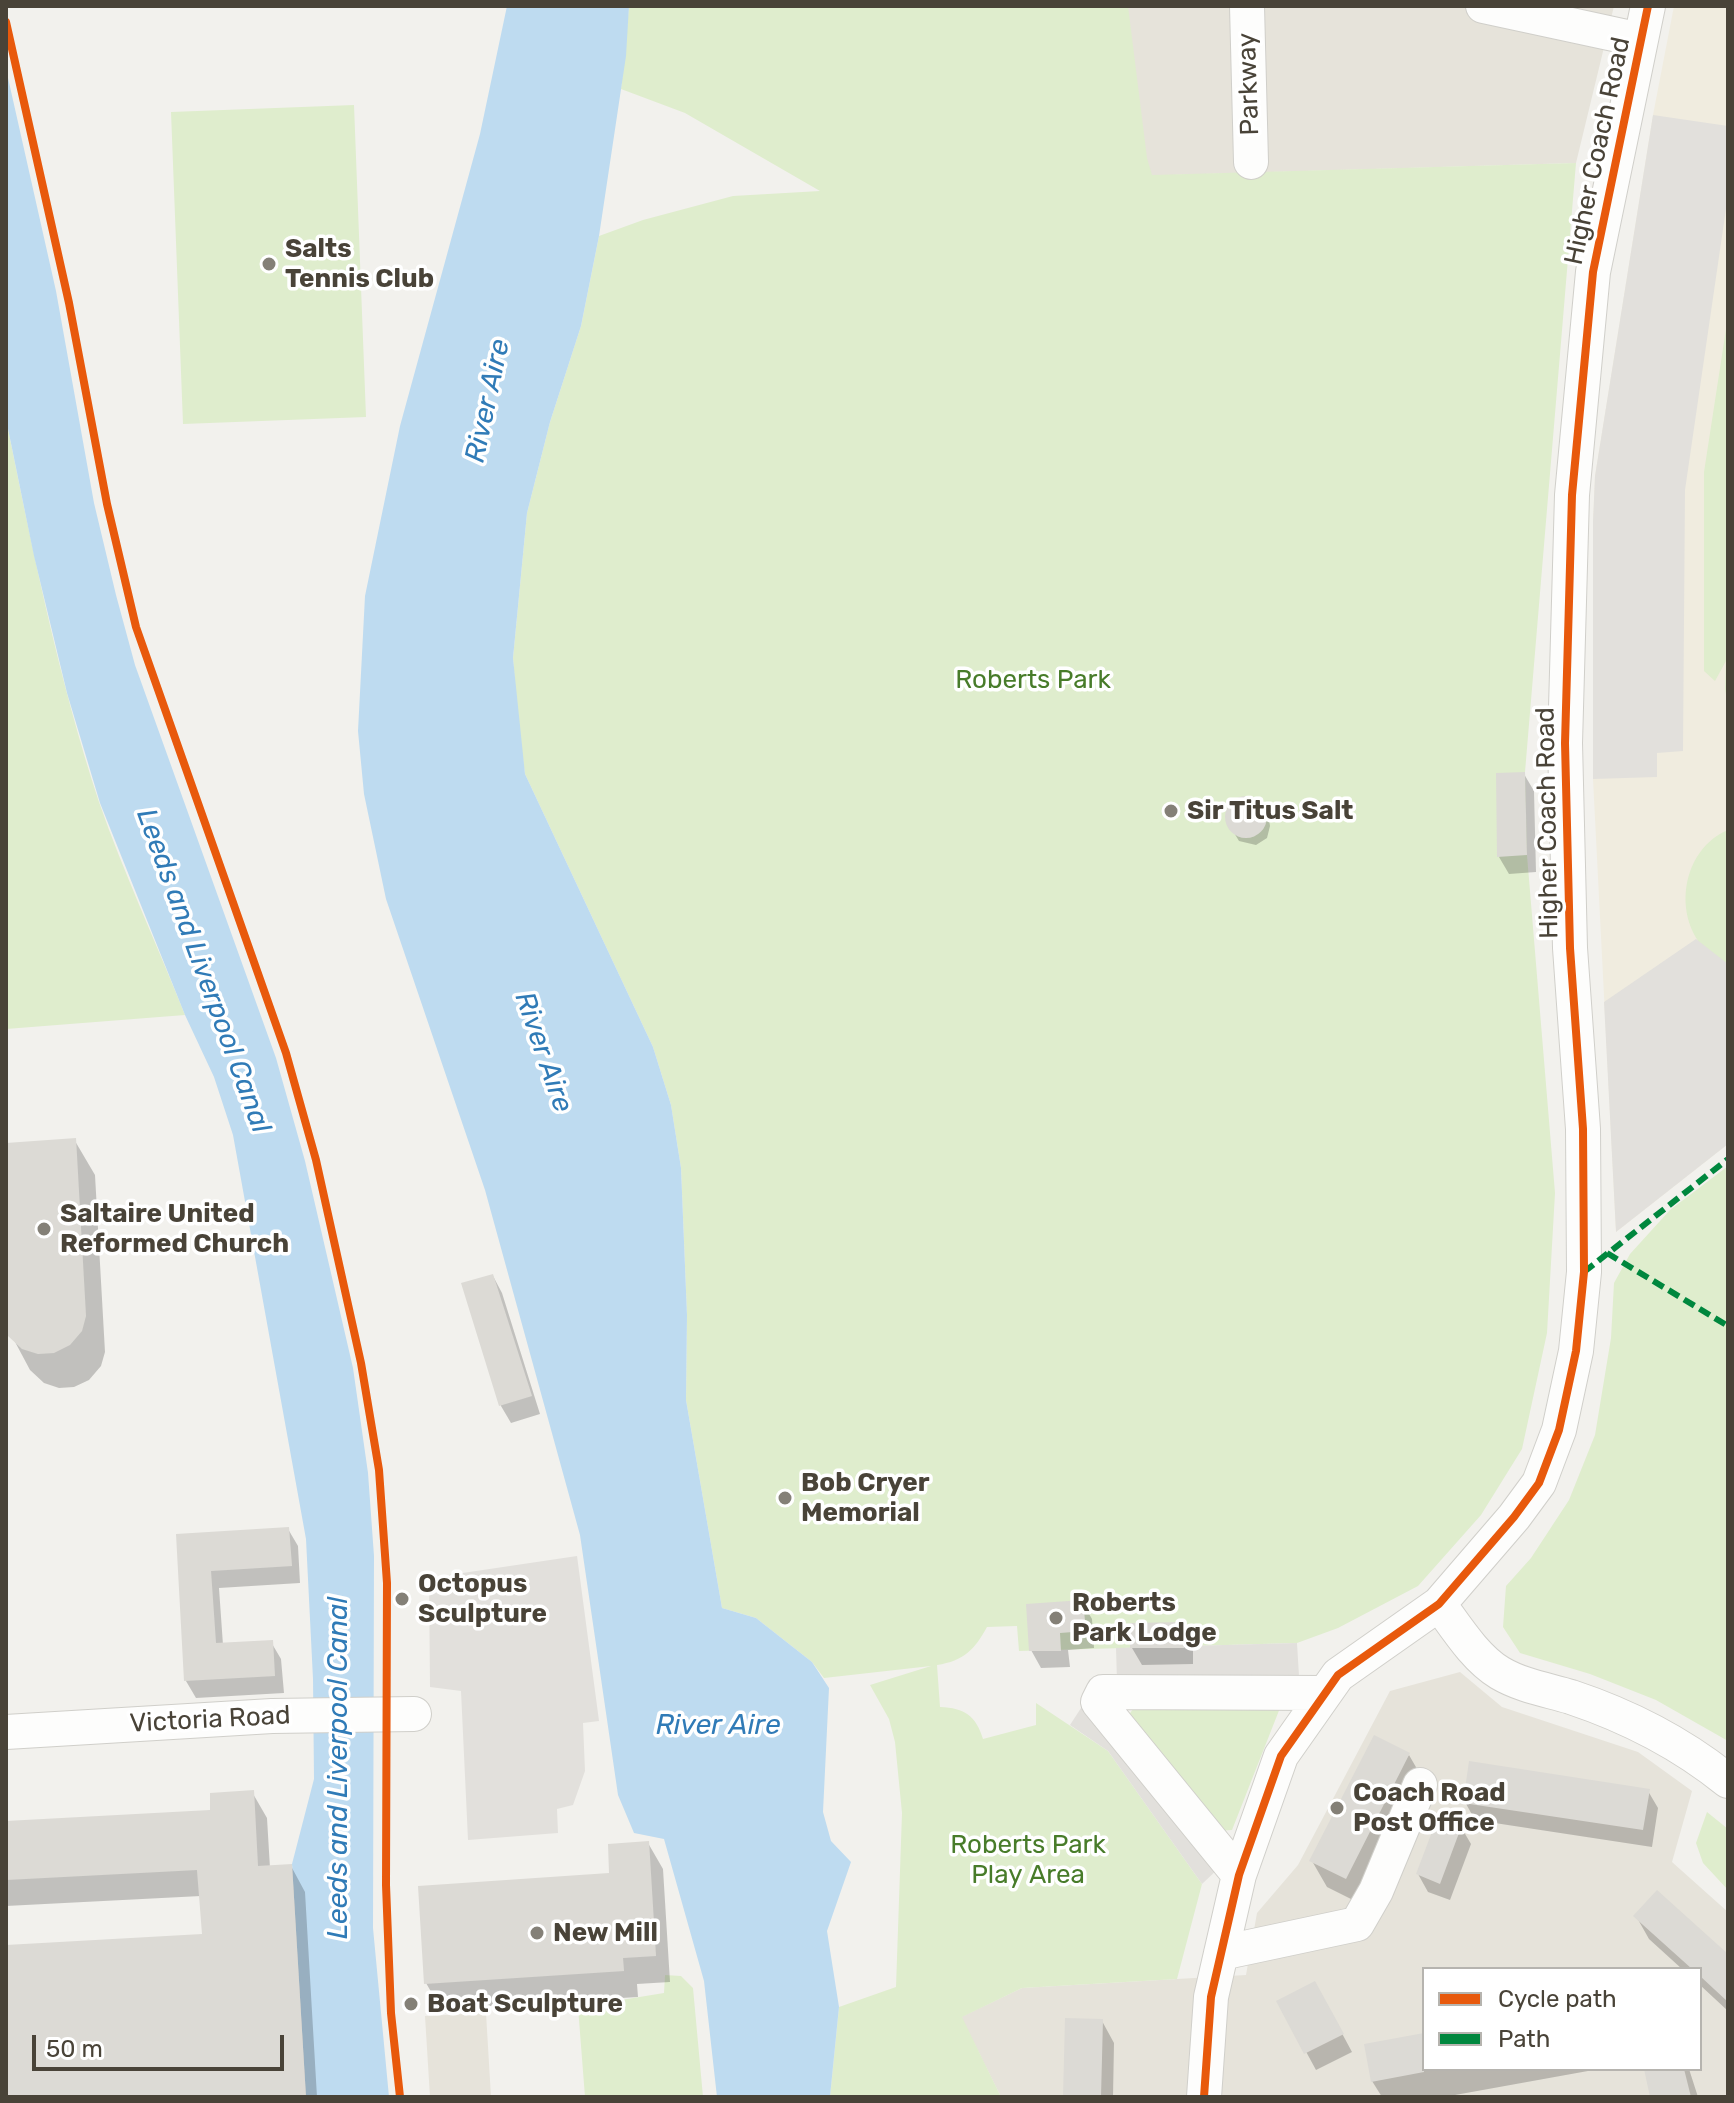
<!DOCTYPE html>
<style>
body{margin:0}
#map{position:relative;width:1734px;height:2103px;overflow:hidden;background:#f2f1ed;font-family:Rubik,sans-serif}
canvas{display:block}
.frame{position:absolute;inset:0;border:8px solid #494338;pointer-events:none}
.legend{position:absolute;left:1422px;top:1967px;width:280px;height:104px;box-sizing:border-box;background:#fff;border:2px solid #b6b4af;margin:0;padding:10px 14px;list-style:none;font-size:24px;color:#494338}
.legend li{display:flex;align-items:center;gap:16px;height:40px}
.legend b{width:40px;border:2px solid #b6b4af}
.scale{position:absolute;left:32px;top:2035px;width:252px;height:36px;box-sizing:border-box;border:4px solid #494338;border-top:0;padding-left:10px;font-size:24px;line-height:28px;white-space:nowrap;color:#494338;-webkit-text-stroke:6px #fff;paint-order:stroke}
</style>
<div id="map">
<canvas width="1734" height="2103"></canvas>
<div class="frame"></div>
<ul class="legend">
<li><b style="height:10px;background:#e8590c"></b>Cycle path</li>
<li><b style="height:10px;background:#00873e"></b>Path</li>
</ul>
<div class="scale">50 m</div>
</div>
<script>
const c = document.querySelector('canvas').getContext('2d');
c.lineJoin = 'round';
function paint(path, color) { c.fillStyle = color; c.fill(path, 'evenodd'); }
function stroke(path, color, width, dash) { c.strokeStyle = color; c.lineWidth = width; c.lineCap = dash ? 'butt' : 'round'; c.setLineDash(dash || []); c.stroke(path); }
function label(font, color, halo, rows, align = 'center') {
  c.font = font + ' Rubik,sans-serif'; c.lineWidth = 7; c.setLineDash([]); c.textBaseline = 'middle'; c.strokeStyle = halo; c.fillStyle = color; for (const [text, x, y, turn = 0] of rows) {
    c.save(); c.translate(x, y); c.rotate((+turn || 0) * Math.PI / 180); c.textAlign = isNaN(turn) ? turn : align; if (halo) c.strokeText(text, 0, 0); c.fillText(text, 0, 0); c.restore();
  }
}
const residential = new Path2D(`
 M1105,6h509l-38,157 -438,13z
 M1460,1672l42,35 136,45 54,39 -20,71 56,50v185h-727l-40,-80 61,-29 224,-13 11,-62 41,-48 92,-174zM1424,1969h276v100h-276z
 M486,2013l5,84h-61l-5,-81z`);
const education = new Path2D(`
 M1674,6h54v1138l-112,88 -23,-453v-257l2,-46 58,-361z`);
const green = new Path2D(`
 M629,6h499l19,152 5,17 424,-12 -51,609 2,83 28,338 -8,140 -25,116 -41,66 -63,71 -80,42 -41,15 -278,8 -2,-25 -30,1c-12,22 -23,34 -50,38l3,42c25,1 36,9 43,32l53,-14v-22l72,48 94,133 -25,95 -155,9 -60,29 39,80h-171l9,-90 57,-20 6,-174 -7,-71 -6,-23 -19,-34 61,-19 -107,12 -12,-16 -56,-44 -34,-10 -36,-208 1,-85 -6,-147 -10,-63 -18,-58 -128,-273 -7,-51 -5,-65 14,-145 23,-91 31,-96 18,-90 44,-16 90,-24 87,-5 -135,-78 -64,-24z
 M354,105l12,312 -183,7 -12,-312z
 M1728,316v389l-3,-16 1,-28 -11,20 -11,-10v-199z
 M6,419c26,128 52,258 93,383 25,72 58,142 86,213l-179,14z
 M1728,830v134c-58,-22 -55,-111 0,-134z
 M1728,1166v575l-72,-41 -66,-26 -70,-21 -17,-26 3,-41 25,-28 38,-58 26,-65 16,-97 3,-55 16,-29 40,-44z
 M1135,1706l145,2 -48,122 -16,1 -92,-109z
 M1707,1812l21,17v61l-25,-27 -7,-20z
 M665,1975l16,1 12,12 10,109h-118l-7,-90 86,-14z`);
const parking = new Path2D(`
 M1653,115l75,11v69l-43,295 -2,261 -26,2v24l-64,2v-257l2,-46z
 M1696,939l32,25v180l-112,88 -12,-230z
 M577,1556l22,165 -16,2 2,48 -12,34 -16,4 1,24 -90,7 -7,-149 -31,-4 -1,-109z
 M1297,1643l2,33 -182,5 -1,-33z
 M1081,1708l40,29 98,131 -17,16 -94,-133 -38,-26z`);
const water = new Path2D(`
 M507,6h122l-3,50 -27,180 -18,90 -31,96 -23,91 -14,145 12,116 128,273 18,58 10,63 6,147 -1,85 36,208 34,10 56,44 17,26 -6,124 8,29 20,21 -24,69 12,76 -9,90h-113l-13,-116 -40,-142 -30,-6 -16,-38 -38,-260 -95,-345 -99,-291 -22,-105 -6,-63 7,-135 35,-170 80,-292z
 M6,69l50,222 38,212 22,92 19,70 141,393 29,103 48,207 15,105 6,83 -1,372 16,169h-83l-14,-233 22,-85 -1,-100 -7,-140 -73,-404 -19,-58 -29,-62 -85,-212 -33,-110 -33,-137 -28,-137z`);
const shadow = new Path2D(`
 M1524,774l10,17 2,81 -27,2 -10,-17z
 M1244,798l12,4 13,18 1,6 -3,12 -11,7 -17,-4 -12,-20 2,-12z
 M75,1141l20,34 10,177 -4,14 -12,14 -15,7 -15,1 -15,-5 -14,-13 -24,-45v-180z
 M493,1276l9,17 38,121 -29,9 -10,-17 -37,-121z
 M288,1529l10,17 2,37 -81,5 4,57 48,-3 10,17 3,34 -88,5 -10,-17 -8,-145z
 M1082,1602l10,17 2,29 -26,2 2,17 -29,1 -10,-18z
 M1183,1624l10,18v22l-51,1 -10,-17z
 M1409,1755l15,26 -63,123 -34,-17 -15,-26z
 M1648,1791l10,17 -6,39 -177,-27 -10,-18z
 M252,1792l15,26 3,50 21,-2 14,26 12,205h-311v-150l198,-11 -3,-40 -195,10v-83l206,-12z
 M1461,1827l10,17 -21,56 -22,-8 -10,-18z
 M648,1843l15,26 7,113 -33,2 1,13 -197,12 -15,-26 186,-108z
 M1636,1916l92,41v54l-28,-26v-16h-18l-33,-30z
 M1324,2000l28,52 -36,18 -37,-68z
 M1102,2021l12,22 -1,54h-48z
 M1424,2035v34h175l-155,28h-62l-10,-16z
 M1646,2069h43l9,28h-46z`);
const building = new Path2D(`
 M1525,772l2,83 -30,2 -1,-84z
 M1225 817a21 21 0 1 1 42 0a21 21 0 1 1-42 0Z
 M76,1138l10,178 -4,15 -12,14 -16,8 -16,1 -16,-5 -14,-13 -2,-6v-187z
 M493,1274l39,122 -33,10 -38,-123z
 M289,1527l3,39 -81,5 5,72 57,-3 2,36 -91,5 -8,-147z
 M1083,1600l3,31 -26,2 1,18h-32l-3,-47z
 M1184,1622v26h-54v-25z
 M1374,1735l36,18 -64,126 -37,-18z
 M1469,1761l181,28 -7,41 -180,-27z
 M254,1790l4,76 34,-2 14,233h-300v-152l196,-11 -5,-64 -191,10v-59l204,-11v-17z
 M1438,1816l24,9 -22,59 -24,-10z
 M649,1841l7,115 -33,2 1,13 -200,13 -6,-98 191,-13 -1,-29z
 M1657,1890l71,64v48l-28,-26v-7h-8l-59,-53z
 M1315,1981l29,53 -40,20 -28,-53z
 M1065,2018l38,1 -2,78h-38z
 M1424,2033v39l-53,10 -7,-38z
 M1644,2069h40l7,28h-41z`);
const street = new Path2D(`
 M1247,6l4,156
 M1483,6l158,34
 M1439,1604c17,23 36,54 61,69 22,13 48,17 71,24 57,19 110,46 157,84
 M6,1732l266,-16 142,-2
 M1239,1875l-141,-173 5,-10 221,1
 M1221,1953l136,-29 19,-33 44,-106
 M1204,2097l7,-100 28,-122 42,-119 57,-81 101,-71 75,-87 25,-34 20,-53 17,-79 8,-79 -1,-143 -13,-181 -5,-205 7,-248 21,-223 55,-266`);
const quiet = new Path2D(`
 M1607,1253l121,73
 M1584,1272l144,-113`);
const cycleway = new Path2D(`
 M6,22l63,281 38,201 29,123 150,426 30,107 45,203 18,107 8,113 -1,302 5,128 9,84
 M1204,2097l7,-100 28,-122 42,-119 57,-81 101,-71 75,-87 25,-34 20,-53 17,-79 8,-79 -1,-143 -13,-181 -5,-205 7,-248 21,-223 55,-266`);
const markers = [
 [269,264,8,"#848077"],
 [1171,811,8,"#848077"],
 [44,1229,8,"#848077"],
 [785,1498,8,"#848077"],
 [402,1599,8,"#848077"],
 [1056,1618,8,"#848077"],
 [1337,1808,8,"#848077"],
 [537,1933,8,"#848077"],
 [411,2004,8,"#848077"]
];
const streetNames = [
 ["Parkway",1249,84,-92],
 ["Higher Coach Road",1598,151,-78],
 ["Higher Coach Road",1548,823,-91],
 ["Victoria Road",210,1720,-3]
];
const poiNames = [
 ["Salts",285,249],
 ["Tennis Club",285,279],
 ["Sir Titus Salt",1187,811],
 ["Saltaire United",60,1214],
 ["Reformed Church",60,1244],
 ["Bob Cryer",801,1483],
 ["Memorial",801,1513],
 ["Octopus",418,1584],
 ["Sculpture",418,1614],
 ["Roberts",1072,1603],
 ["Park Lodge",1072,1633],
 ["Coach Road",1353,1793],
 ["Post Office",1353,1823],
 ["New Mill",553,1933],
 ["Boat Sculpture",427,2004]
];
const parkNames = [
 ["Roberts Park",1033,680],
 ["Roberts Park",1028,1845],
 ["Play Area",1028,1875]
];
const waterNames = [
 ["River Aire",488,401,-78],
 ["Leeds and Liverpool Canal",203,971,70],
 ["River Aire",543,1052,71],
 ["River Aire",718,1726],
 ["Leeds and Liverpool Canal",339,1768,-90]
];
paint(residential, '#e6e3da');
paint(education, '#f0ecdf');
paint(green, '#dfedcd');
paint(parking, '#e2e0dc');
paint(water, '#bedbf0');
paint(shadow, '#0003');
paint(building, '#dcdad5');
stroke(street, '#d0cfca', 36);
stroke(street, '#fdfdfc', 34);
stroke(quiet, '#00873e', 6, [12, 6]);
stroke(cycleway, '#e8590c', 8);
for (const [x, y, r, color] of markers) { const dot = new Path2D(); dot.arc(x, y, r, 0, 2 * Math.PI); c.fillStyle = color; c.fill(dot); stroke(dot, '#fff', 3); }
label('26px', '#494338', '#fff', streetNames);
label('bold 26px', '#494338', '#fff', poiNames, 'left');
label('26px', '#487c2a', '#fff', parkNames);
label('italic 28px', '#307bb7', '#fff', waterNames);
</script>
